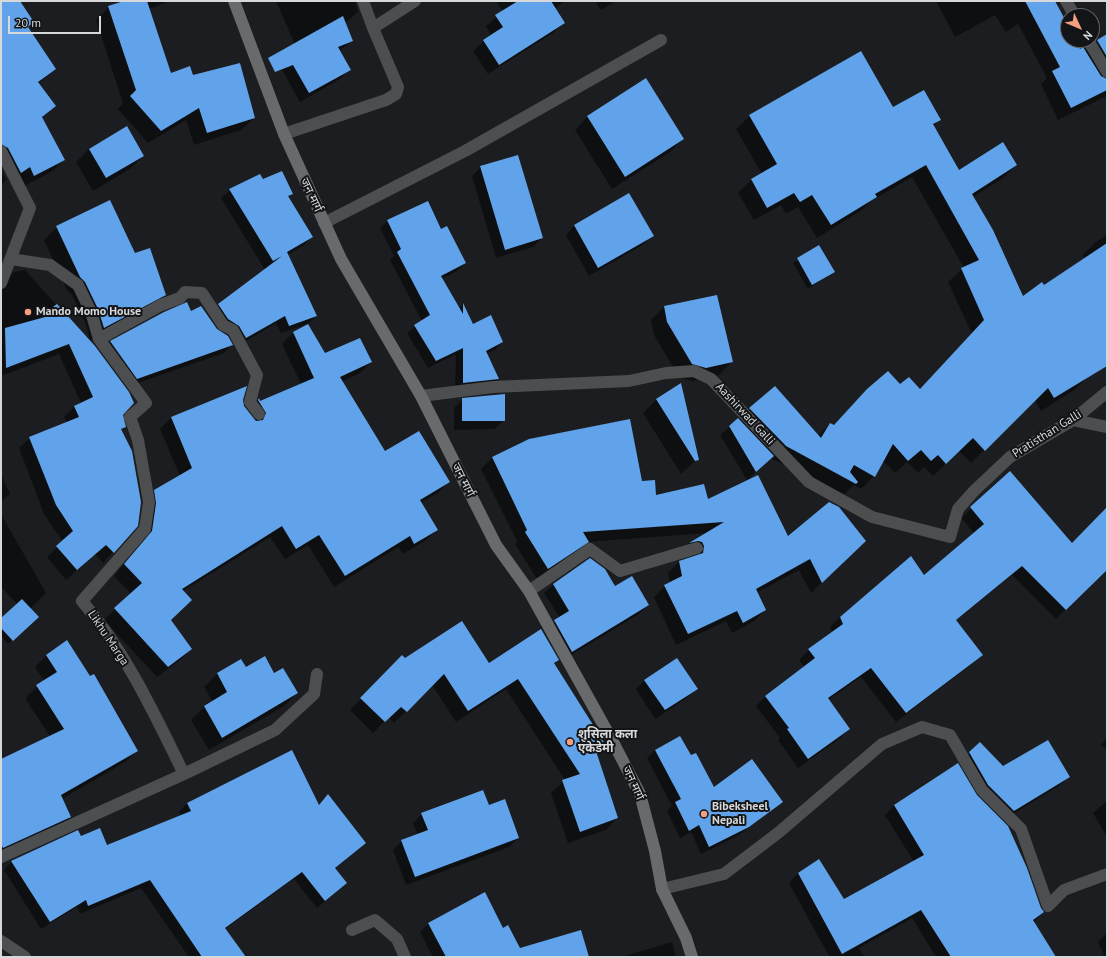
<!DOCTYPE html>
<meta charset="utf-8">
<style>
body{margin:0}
#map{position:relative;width:1108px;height:958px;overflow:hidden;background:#1b1d20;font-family:"PT Sans",sans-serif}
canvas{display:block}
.frame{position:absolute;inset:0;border:2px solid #d6d8da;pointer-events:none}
.north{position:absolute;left:1060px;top:8px;width:40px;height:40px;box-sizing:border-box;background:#121417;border:1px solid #606265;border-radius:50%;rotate:134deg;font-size:11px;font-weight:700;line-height:16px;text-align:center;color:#d6d8da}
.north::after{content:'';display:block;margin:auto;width:14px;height:18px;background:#f2a080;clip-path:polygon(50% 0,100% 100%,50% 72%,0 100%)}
.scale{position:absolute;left:8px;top:16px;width:93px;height:18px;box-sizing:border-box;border:2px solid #d6d8da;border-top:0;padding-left:5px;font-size:12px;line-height:14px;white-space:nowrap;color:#d6d8da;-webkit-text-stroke:3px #121417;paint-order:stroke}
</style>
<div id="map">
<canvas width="1108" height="958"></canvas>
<div class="frame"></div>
<div class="north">N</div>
<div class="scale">20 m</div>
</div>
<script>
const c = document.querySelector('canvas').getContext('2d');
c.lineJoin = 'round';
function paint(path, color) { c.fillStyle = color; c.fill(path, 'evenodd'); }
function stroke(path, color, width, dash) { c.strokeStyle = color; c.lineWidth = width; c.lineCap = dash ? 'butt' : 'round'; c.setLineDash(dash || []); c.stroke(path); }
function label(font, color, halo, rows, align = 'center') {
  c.font = font + ' "PT Sans","Noto Sans Devanagari",sans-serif'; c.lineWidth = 4; c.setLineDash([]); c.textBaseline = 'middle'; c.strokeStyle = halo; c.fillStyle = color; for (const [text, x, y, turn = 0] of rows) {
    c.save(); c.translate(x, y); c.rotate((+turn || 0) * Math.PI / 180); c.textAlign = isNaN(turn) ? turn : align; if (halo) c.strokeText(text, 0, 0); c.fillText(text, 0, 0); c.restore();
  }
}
const shadow = new Path2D(`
 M1,1h17l15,21 -6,6 28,41 -17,15 17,22 -13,12 21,42 -10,11 -29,15 -4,-9 -10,6 -9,-18z
 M122,1h48l-21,8 21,65 84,44 -13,12 -47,15 -8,-25 -38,23 -30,-34 5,-6 -27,-83 13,-13 14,-4z
 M276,1h79l3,11 -13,11 7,18 -13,10 10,19 -9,9 -40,23 -24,-43 19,-15z
 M496,1h69l-11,8 9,14 -10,10 -65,41 -15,-23 18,-16 -5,-9 17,-14z
 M595,1h21l-15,9z
 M936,1h118l14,26v13h7l5,10 5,2 12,-11 10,-6v61l-49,24 -17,-36 6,-6 -29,-54 -12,8 -11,-17 -40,22z
 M861,52l32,57 47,10 -7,7 26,46 57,-7 -13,13 -30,19 49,100 22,-10 41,-28 -2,-4 13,-13 11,-7v105l-19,37 -14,13 -33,21 -6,-11 -64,63 -12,-12 -26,25 -9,-9 -6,6 -11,-11 -12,11 -12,-12 -9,15 -13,13 -7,-4 -12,11 -71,-38 -24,22 -27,-45 55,-48 43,49 12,-12 3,2 67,-41 19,5 53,-56 -24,-52 16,-14 -52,-91 -41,24 -9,9 -45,28 -19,-31 -12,7 -5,-9 -27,15 -16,-27 13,-13 11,-6 -26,-45 14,-13z
 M588,116l95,23 -13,13 -58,37 -37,-59z
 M89,149l54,7 -13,13 -37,22 -17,-29z
 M481,167l61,71 -9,9 -37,11 -24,-82z
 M1,170l5,10 -5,6z
 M262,181l30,12 -4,4 24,40 -8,8 -17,10 29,61 -8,8 -27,9 -5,-10 -38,23 -7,-12 -20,-21 54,-43 -44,-72 9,-8z
 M629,195l23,40 -8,9 -55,32 -23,-41 8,-9z
 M388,221l52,9 25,33 -8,8 -16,8 18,30 4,-5 10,21 29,17 -7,8 -9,4 12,25 -7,7 -36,4 1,-36 -28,14 -21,-35 15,-12 -32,-61 4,-4 -14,-28z
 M57,227l78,27 30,41 -13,13 -62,32 -5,-18 -13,-27 -5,-5 -23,-50z
 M819,247l15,25 -26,17 -15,-26z
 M25,270l69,77 28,67 3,13 -4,3 16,95 -34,38 -8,-9 -29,26 -19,-23 16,-15 -19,-28 -25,-66 11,-10 37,-15 -3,-6 10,-10 7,-4 -22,-49 -58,22v-87l3,-7 10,-10z
 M717,296l15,65 -13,14 -27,6 -13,-4 -25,-42 -3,-15 13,-13z
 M191,312l25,18 15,15 -7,8 -95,33 -26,-36 8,-8 54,-29z
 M307,326l18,28 46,8 -11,11 -19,9 44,71 63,29 -10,11 -18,10 17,27 -11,10 -23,14 -5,-7 -64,40 -26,-42 -23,14 -15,-22 -87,54 -13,29 21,29 -11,11 -23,17 -53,-57 27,-26 -17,-18 28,-34 4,-28 -2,-12 11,-11 25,-15 -20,-47 11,-11 71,-18 1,7 5,5 10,-12 2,2 41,-18 -19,-40 11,-11z
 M680,385l17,74 -16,15 -38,-61 13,-13z
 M463,399l41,21 -9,9 -41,1v-22z
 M529,440l112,42 14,14 52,4 81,38 66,14 -43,41 -12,-23 -43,23 9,17 -11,11 -22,12 -6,-12 -50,24 -22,-48 11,-11 5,-3 -2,-10 11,-11 14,-5 -2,-4h-11l9,-10 18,-10 -120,9 -11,11 -39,26 -22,-35 2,-3 -36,-72 11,-11z
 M1010,472l62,72 35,-36v64l-2,-2 -49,49 -44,-44 -57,46 27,34 -10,9 -76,58 -35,-45 -33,23 21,29 -10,10 -41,29 -20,-28 2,-2 -24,-32 10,-10 38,-29 -5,-7 10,-10 24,-17 -3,-6 10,-10 84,-41 51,-42 -14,-16z
 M1,474l9,20 -9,8z
 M1,514l45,79 -16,16 3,12 -25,23 -7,-9v-16l16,-15 -16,-17z
 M553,585l62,3 33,17 -9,9 -76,46 -17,-30 14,-12 -16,-25z
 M47,655l90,96 -12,11 -63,37 8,18 -11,11 -58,26v-94l49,-24 -24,-36 1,-4 17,-15 -9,-14z
 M405,659l83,5 70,-4 -4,4 52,83 -9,9 20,62 -11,12 -38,13 -17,-50 14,-13 -59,-91 -50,33 -24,-37 -38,38 -5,-6 -16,16 -23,-23 41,-42z
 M241,660l5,9 28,5 23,19 -13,13 -75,44 -18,-30 13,-13 9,-5 -9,-15 13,-13z
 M645,680l51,9 -8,8 -33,22 -19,-30z
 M1107,738v12l-6,-5z
 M980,743l23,24 65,10 -8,8 -55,34 -44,-58z
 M655,750l36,7 23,32 68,12 -43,34 -38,19 -10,-22 -11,6 -13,-27 5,-5 -25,-48z
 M1107,801v36l-14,-24z
 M187,803l131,3 47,37 -30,26 11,14 -29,25 -23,-29 -69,50 20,28h-56l-48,-69 -61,26 -3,-7 -36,22 -37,-59 8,-9 68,-23 27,9 75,-31 -3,-4z
 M894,805l146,104 3,3 -9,10 21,35h-119l-24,-39 -53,30 5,9h-38l3,-1 -40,-73 9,-10 46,27 70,-38 -29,-47z
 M488,806l30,32 -9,9 -103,38 -13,-35 9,-9 16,-6 -5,-12 9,-9z
 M429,923l74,6 21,28h-91l-13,-25z
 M1107,933v24h-2l-7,-15z
 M672,942l4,15h-55z`);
const building = new Path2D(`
 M1,1h19l14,21 -6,5 28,42 -18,13 18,24 -14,11 23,43 -31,16 -4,-9 -9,6 -13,-25 -7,-4z
 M124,1h23l24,72 19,-7 3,9 47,-12 15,55 -48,15 -8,-25 -38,23 -31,-35 6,-6 -28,-84z
 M518,1h33l14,22 -66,42 -16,-25 20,-13 -8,-12z
 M1025,1h30l13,24v15h8l4,9 3,-2 18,29 6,3v11l-36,18 -19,-37 8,-4z
 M343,16l10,25 -15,6 13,23 -42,23 -16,-28 -18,7 -7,-14z
 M1107,34v23l-10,-17z
 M861,51l32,56 31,-17 17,30 -8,4 26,46 44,-28 14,23 -45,29 21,36 30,66 19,-14 2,3 63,-42v123l-53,32 -6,-10 -63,63 -12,-13 -27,26 -8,-9 -7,6 -10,-11 -13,11 -15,-17 -18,33 -21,-12 -4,7 8,10 -2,2 -70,-38 -37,-38 26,-22 46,52 9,-15 4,2 33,-36 21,-18 12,13 9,-7 11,12 64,-69 -23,-52 18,-8 -53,-95 -51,29 2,3 -46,28 -19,-30 -12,7 -6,-9 -27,15 -16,-29 26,-15 -28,-49z
 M646,78l38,61 -59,38 -38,-61z
 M127,126l17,30 -38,22 -17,-29z
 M518,155l25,83 -38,12 -25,-84z
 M282,171l11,23 -5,2 25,41 -26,15 30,64 -28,10 -4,-10 -39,22 -7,-12 -11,-7 -10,-15 64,-48 -9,5 -44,-72 31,-15 3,5z
 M629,193l25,43 -56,32 -24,-43z
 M110,200l25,53 15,-5 16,47 -62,33 -6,-19 -13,-27 -5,-5 -24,-51z
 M428,201l13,28 6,-3 19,37 -25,13 22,38v-11l10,21 18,-9 12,27 -17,9 13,28 -36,4v-35l-27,13 -22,-36 16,-10 -33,-63 4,-3 -14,-29z
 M819,245l16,27 -23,13 -15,-27z
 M717,295l16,67 -27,6 -14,-4 -25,-42 -3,-16z
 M187,302l4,9 10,-5 16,23 11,7 5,9 -96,34 -27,-38 54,-29z
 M57,304l38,42 34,46 5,11 -11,12 3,12 -5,2 11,22 9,51 -3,24 -24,27 -8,-8 -29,25 -21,-24 17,-15 -17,-26 -27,-68 50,-20 -5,-11 19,-9 -24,-53 -63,24 -1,-40 51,-14 -3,-7z
 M308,324l17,29 35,-15 12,24 -32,15 45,74 34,-20 31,51 -30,18 18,30 -24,14 -4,-8 -65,40 -26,-41 -23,14 -14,-23 -100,63 10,11 -21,20 21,29 -24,18 -54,-59 28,-25 -18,-19 28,-33 4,-28 -2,-13 38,-22 -21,-51 76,-31 -4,14 1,6 12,15 7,-1 3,-7 -8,-13 1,-2 1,3 54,-23 -21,-46z
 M681,383l18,77 -4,1 -39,-62z
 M505,394v27h-43v-23z
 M738,418l36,38 -18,16 -27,-46z
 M630,419l12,62 13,-1 1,15 48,-11 4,15 50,-24 30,61 41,-34 10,5 27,34 -44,42 -12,-24 -54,30 10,21 -23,13 -6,-12 -49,23 -24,-49 18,-9 -3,-15 24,-8 1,-7 -2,-4 -4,-1 -9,2 35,-21 -141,10 6,10 -41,27 -23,-37 2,-2 -35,-73 37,-18z
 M1010,471l62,72 35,-36v63l-41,40 -44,-44 -66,54 27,35 -77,58 -35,-45 -43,30 22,31 -42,30 -21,-30 2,-1 -24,-32 50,-38 -7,-9 35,-25 -3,-7 71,-61 13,19 60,-51 -14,-17z
 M590,558l15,11 10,17 17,-10 17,29 -77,47 -18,-32 15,-9 -16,-27z
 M22,599l17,18 -26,24 -12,-13v-10z
 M462,621l27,42 52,-34 18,31 -5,3 53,84 -10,7 21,64 -38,14 -18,-52 18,-6 -62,-95 -50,32 -24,-37 -37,38 -6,-5 -16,15 -25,-24 42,-43 3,3z
 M67,640l23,36 4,-2 44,77 -77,44 10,22 -68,31 -2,-4v-85l63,-30 -28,-44 21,-13 -11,-17z
 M265,656l9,17 9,-5 15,25 -76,45 -18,-32 23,-14 -10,-19 24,-14 5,8z
 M677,658l21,31 -33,21 -21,-30z
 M680,736l11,19 5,-2 18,34 38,-28 31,43 -34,25 -40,20 -10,-22 -10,6 -14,-29 6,-3 -26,-49z
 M1048,740l22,37 -56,34 -26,-26 -19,-33 11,-10 23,24z
 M292,750l27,55 9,-11 38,49 -31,25 12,15 -22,18 -23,-29 -77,56 21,29h-44l-52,-77 -62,26 -2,-6 -36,22 -39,-61 67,-31 3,6 19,-8 7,17 84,-34 -4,-8z
 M958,763l19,32 31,31 19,42 14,40 3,4 -11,8 23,37h-105l-30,-47 -79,44 -44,-81 21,-14 25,40 80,-44 -30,-50z
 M483,790l6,15 16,-6 14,39 -104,39 -14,-37 27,-10 -7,-17z
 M485,892l18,36 5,-3 12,23 61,-18 8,27h-143l-18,-34z`);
const lane = new Path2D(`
 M529,591l61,-42 30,22 77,-23`);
const street = new Path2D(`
 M1066,1l9,15
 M373,28l42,-27
 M1088,40l19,32
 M284,134l102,-34 10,-6 2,-7 -25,-59 -10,-27
 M1,151l29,57 -29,75
 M324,223l141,-72 196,-111
 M11,259l39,6 28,20 13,27 8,27 62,-34 19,-7 5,-6 17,1 21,32 10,5 24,45 -7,27 9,12
 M421,396l72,-9 136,-6 37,-8 28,-2 17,8 98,103 63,35 78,20 8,-28 16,-18 36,-34 63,-37 34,-28
 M1073,420l34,7
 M184,774l91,-44 39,-36 3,-20
 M1,857l183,-83c-29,-59 -58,-122 -102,-173l63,-72 4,-27 -11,-62 -8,-23 16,-14 -47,-64
 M662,889l62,-15 54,-41 104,-89 40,-17 28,8 32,55 39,39 27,77 16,-16 43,-16
 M352,930l23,-10 22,19 8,18
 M1,941l24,16`);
const secondary = new Path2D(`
 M234,1l50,133 57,125 80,137 75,149 33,46 84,151 27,52 15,57 7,38 24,49 6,19`);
const markers = [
 [28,312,4,"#f2a080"],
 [570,742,4,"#f2a080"],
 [704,814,4,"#f2a080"]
];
const streetNames = [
 ["जन मार्ग",311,195,65],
 ["Aashirwad Galli",745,414,47],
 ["Pratisthan Galli",1047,434,-32],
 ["जन मार्ग",463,480,63],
 ["Likhu Marga",108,638,56],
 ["जन मार्ग",633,783,66]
];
const poiNames = [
 ["Mando Momo House",36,312],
 ["शुसिला कला",578,735],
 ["एकेडेमी",578,749],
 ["Bibeksheel",712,807],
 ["Nepali",712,821]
];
paint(shadow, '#0007');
paint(building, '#61a3ea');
stroke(lane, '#4d4e50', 12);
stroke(street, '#4d4e50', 12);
stroke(secondary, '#686a6c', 12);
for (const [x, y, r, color] of markers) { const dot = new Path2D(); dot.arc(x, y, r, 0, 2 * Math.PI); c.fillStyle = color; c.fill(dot); stroke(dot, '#121417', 1.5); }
label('12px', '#d6d8da', '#121417', streetNames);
label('bold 12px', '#d6d8da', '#121417', poiNames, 'left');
</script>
